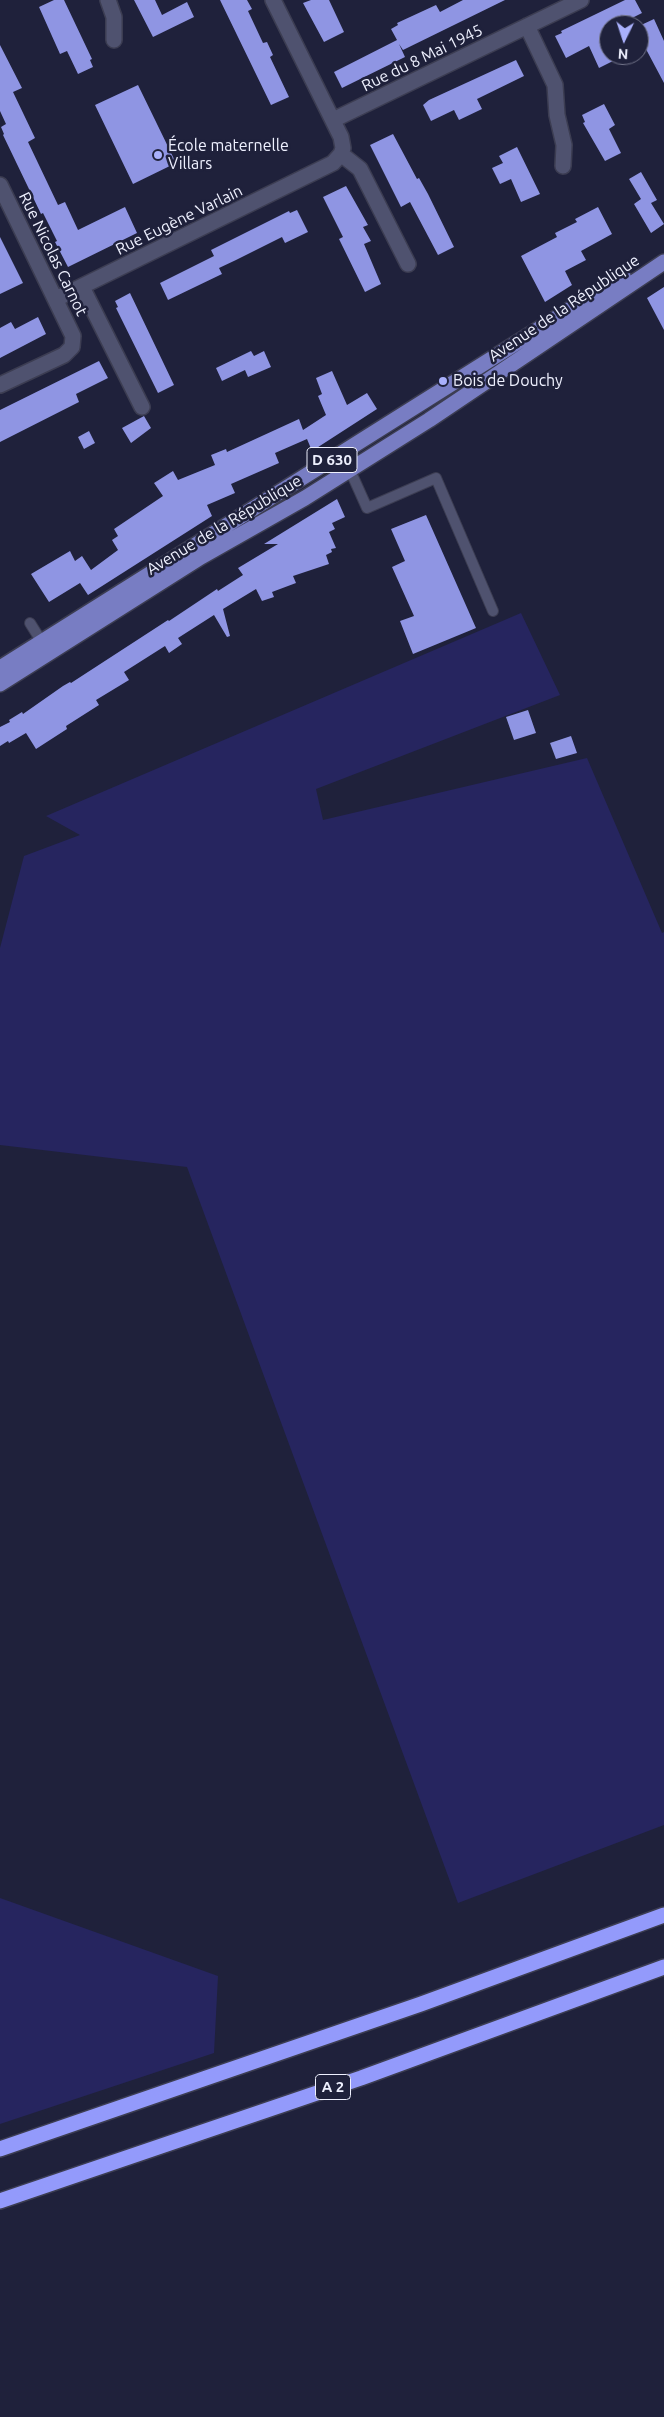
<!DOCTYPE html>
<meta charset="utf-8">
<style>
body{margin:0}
#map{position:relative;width:664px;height:2417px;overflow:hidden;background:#1f213b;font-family:Ubuntu,sans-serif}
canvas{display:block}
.north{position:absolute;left:599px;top:15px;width:50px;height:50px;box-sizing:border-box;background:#1f213b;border:1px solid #727489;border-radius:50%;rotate:184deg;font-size:14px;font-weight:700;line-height:20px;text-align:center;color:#eef0fe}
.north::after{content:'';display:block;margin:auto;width:18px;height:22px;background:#a9b0fc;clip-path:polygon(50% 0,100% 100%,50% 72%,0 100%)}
</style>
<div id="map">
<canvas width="664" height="2417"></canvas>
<div class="north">N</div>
</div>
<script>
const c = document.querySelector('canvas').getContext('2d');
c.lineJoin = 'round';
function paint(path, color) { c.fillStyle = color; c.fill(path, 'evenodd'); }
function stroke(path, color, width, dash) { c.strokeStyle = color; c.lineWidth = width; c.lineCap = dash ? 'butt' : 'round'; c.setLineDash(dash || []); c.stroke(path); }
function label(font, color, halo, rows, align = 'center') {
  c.font = font + ' Ubuntu,sans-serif'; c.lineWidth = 5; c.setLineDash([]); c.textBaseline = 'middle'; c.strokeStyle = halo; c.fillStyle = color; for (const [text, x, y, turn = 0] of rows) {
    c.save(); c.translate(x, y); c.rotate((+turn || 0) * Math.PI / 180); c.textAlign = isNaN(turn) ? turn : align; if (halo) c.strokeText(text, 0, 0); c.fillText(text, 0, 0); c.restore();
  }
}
const green = new Path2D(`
 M521,613l39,82 -244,94 7,31 264,-62 75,175 2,-1v893l-206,78 -271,-736 -187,-22v-197l24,-92 56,-21 -34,-19z
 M0,1898l218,78 -4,77 -214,71z`);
const building = new Path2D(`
 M54,0h10l28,59 -2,1 3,7 -15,7 -11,-23 -7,3 -21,-47z
 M134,0h21l7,15 25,-13 7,15 -41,20z
 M220,0h27l5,9 -4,2 15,32 4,-1 6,13 -3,2 19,40 -18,8z
 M311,0h18l15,32 -20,10 -21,-39z
 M463,0h42l-102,50 -4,-6 6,13 -63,31 -8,-16 63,-32 -6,-11 7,-4 -1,-2 39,-18 4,7z
 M625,0h10l7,13 -24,12h-9v30h4l2,5 -16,8 -10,-22 -23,12 -11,-22 7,-3 -1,-2z
 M654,19l10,22v42l-25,-47v-10z
 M0,45l22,43 -9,4 22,46 -7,4 30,63 7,-3 13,28 47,-23 12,26 -69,34 -13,-25 2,-1 -14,-28 -2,1 -38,-79 1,-1 -3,-7 5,-3 -6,-13z
 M516,60l8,16 -47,23 5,10 -23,11 -5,-10 -23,11 -8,-16 6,-5z
 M138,85l38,78 -43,21 -38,-79z
 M604,104l11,21 -6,4 12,24 -16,8 -22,-38 2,-1 -3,-7z
 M393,134l24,45 2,-1 9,16 26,53 -16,8 -28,-53 -9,5 -31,-62z
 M517,147l23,47 -19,8 -10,-23 -11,5 -8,-16 11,-5 -4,-7z
 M641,172l16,28 -6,3 13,21 -13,9 -17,-29 7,-5 -12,-20z
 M346,186l22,39 -5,2 8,14 -7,3 17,40 -16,8 -26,-53 4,-2 -20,-40z
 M598,207l14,27 -31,17 5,9 -21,11 7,14 -27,17 -24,-46 36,-19 -2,-4 22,-11 -2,-3z
 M297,210l11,22 -23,11 -3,-6 -46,23 -17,8 3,6 -54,26 -8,-17 54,-27 -3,-6 78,-39 1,2z
 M0,237l23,46 -23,11z
 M664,287v43l-17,-32z
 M130,293l44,92 -16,8 -42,-85 2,-1 -3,-6z
 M38,317l8,17 -46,24v-30l11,-6 4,7z
 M251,351l3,5 10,-5 7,16 -23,10 -3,-7 -23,11 -6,-13z
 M99,361l9,17 -32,16 3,8 -79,40v-32z
 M332,371l15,34 20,-12 10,16 -65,42 -5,-12 -32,14 4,10 -48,21 4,9 -28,12 5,11 -124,79 -8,-12 -31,19 -18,-28 39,-23 5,10 7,-5 9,14 27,-20 -6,-10 6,-4 -4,-7 49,-33 -9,-13 19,-12 5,9 37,-15 -4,-10 15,-6 1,3 72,-33 4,11 23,-15 -8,-19 4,-2 -6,-16z
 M144,416l7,12 -20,15 -9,-15z
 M89,431l6,12 -11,6 -6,-12z
 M337,499l8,18 -13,6 3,6 -6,3 7,16 -5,1 1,3 -6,3 3,9 -36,12 3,7 -24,9 2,5 -12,4 -6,-12 -33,20 7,27 -3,1 -13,-22 -36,23 4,6 -13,9 -4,-7 -41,26 5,8 -33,20 3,5 -33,21 1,3 -31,20 -10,-16 -17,10 -1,-2 -8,5v-19l10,-5 -1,-2 13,-8 1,2 40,-28 7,-4 1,1 97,-63 1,1 48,-32 1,2 25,-16 -5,-7 40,-24h-14z
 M426,515l50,113 -63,26 -13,-33 14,-5 -22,-49 13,-6 -14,-32z
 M528,710l8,23 -22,7 -8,-23z
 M571,736l6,17 -21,6 -6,-16z`);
const service = new Path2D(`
 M340,455l14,24 13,29 69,-30 57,133
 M30,623l15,24`);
const minor = new Path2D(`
 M108,0l6,17v23
 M273,0l68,137 2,11 -2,6 19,15 48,95
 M527,26l28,59 2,30 7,30 -1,21
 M333,120l248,-120
 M0,185l73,151 -1,11 -8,8 -64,30
 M82,287l60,120
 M56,299l277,-136 8,-9`);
const primary = new Path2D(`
 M0,668l623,-392
 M0,684l201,-127 104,-59 124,-78 235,-158`);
const motorway = new Path2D(`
 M0,2149l421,-145 243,-89
 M0,2201l361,-123 303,-111`);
const markers = [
 [158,155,5,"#a9b0fc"],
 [443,381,5,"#a9b0fc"]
];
const shields = [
 [332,460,50],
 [333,2087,35]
];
const shieldNames = [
 ["D 630",332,460],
 ["A 2",333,2087]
];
const streetNames = [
 ["Rue du 8 Mai 1945",422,58,-26],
 ["Rue Eugène Varlain",179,220,-26],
 ["Rue Nicolas Carnot",53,254,64],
 ["Avenue de la République",564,308,-34],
 ["Avenue de la République",224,525,-31]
];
const poiNames = [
 ["École maternelle",168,146],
 ["Villars",168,164],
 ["Bois de Douchy",453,381]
];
paint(green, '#26255f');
paint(building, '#8f95e3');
stroke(service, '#3c3d52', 12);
stroke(minor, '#3c3d52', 18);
stroke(primary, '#3c3d52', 18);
stroke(motorway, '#3c3d52', 18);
stroke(service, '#4f526f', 10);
stroke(minor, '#4f526f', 15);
stroke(primary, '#787dc3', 15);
stroke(motorway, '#939afb', 15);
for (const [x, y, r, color] of markers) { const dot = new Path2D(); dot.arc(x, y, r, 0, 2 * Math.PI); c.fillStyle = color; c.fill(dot); stroke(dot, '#1f213b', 2); }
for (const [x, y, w] of shields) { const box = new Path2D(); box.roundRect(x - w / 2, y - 12.5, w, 25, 4); c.fillStyle = '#1f213b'; c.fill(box); stroke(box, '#eef0fe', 1); }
label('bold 15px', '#eef0fe', null, shieldNames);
label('16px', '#eef0fe', '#1f213b', streetNames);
label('16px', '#eef0fe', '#1f213b', poiNames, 'left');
</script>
